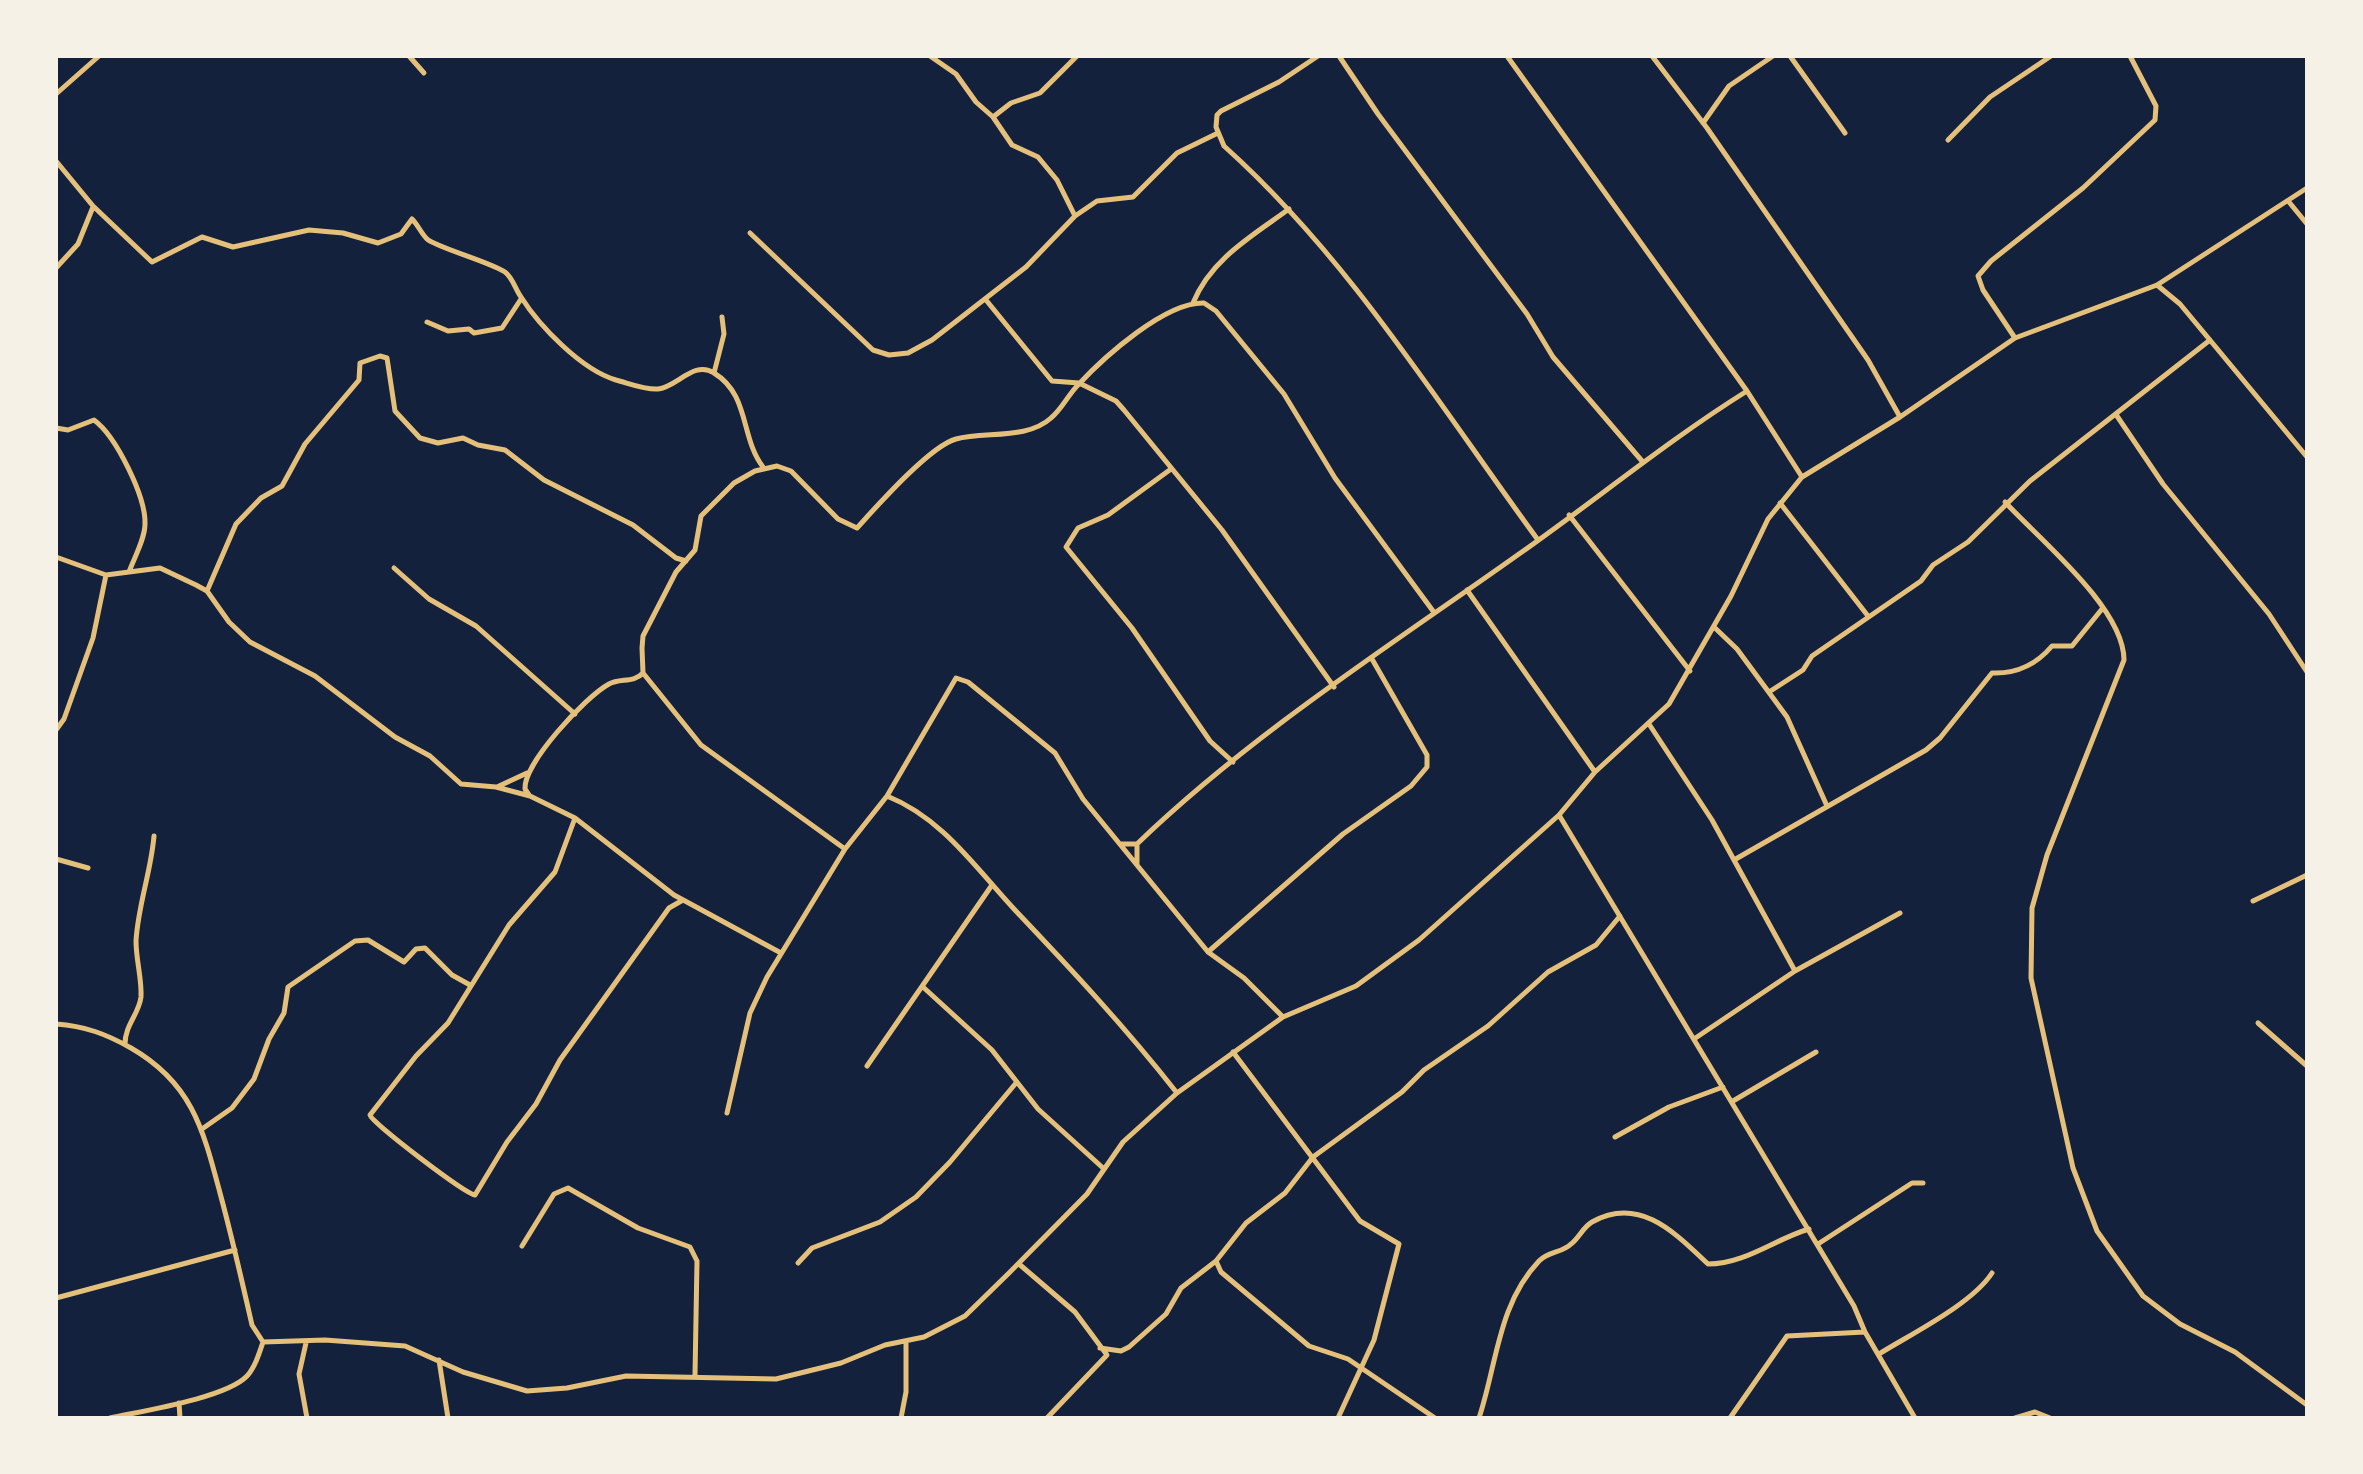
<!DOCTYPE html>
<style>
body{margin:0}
#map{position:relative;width:2363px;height:1474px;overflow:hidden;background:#14213d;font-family:"DM Sans",sans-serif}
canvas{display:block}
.frame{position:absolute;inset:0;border:58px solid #f6f1e7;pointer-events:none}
</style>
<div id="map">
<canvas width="2363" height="1474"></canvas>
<div class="frame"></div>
</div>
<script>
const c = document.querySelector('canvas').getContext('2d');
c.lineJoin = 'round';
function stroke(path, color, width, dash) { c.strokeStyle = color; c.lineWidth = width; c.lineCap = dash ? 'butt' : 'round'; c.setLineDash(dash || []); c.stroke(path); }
const minor = new Path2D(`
 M409,56l15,17
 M930,56l26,18 20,28 17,15 18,-14 29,-10 37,-37
 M1318,56l-39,26 -58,29 -4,4 -1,12 8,19c125,112 215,259 314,394
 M1339,56l39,58 149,200 26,43 89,104
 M1507,56l240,335 55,86
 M1652,56l55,72 161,232 32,57
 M1790,56l55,77
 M56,94l43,-38
 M993,117l19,28 26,12 19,23 18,36
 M1703,123l26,-37 44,-30
 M1948,140l42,-43 61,-41
 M56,161l37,45 59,56 50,-25 31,10 76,-17 34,3 35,10 23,-9 11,-15c6,6 9,14 15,20 8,8 61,22 78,33 8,6 10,17 16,25 19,30 61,73 95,83 12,3 29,10 42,9 19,-2 36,-29 56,-16 36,22 26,64 49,94
 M2289,202l18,22
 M750,233l123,117 16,5 19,-2 24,-13 94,-73 49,-51 22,-15 36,-4 44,-44 41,-20
 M56,268l22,-24 15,-37
 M2157,285l23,19 127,153
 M986,300l66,81 27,2 37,18 8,9 98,120 112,157
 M1193,303c18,-44 59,-67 96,-94
 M427,322l21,9 21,-2 5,4 28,-5 19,-29
 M2015,338l-32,-48 -5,-14 13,-15 92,-73 72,-68 1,-14 -26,-50
 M714,373l10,-39 -2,-17
 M2117,416l46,68 106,130 38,58
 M56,428l12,2 26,-10c22,16 52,77 51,104 0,15 -11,34 -16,48
 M1171,469l-63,46 -30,13 -12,19 66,81 78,113 23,21
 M2005,502c34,37 119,106 119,158l-77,195 -15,53 -1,70 42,190 24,63 46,65 37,28 55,28 72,53
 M1780,503l88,113
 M1569,515l121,156
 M56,557l50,18
 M394,568l35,31 47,27 99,88
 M1467,590l128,182
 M207,591l29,-67 25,-26 21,-12 23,-42 54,-64 1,-17 20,-7 7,2 8,53 25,27 18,5 25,-5 15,7 27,5 39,30 89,45 43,33 10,3
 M1714,627l23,22 50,68 40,89
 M1769,692l34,-22 9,-14 109,-75 12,-16 35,-23 62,-61 180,-141
 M1649,724l63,96 83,151
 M56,730l8,-11 29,-81 13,-63 54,-7 36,17 11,6 22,31 21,20 65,34 80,61 35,19 31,28 35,3 34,9 45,22 99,77 107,58
 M497,787l30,-14
 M529,795l-4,-6c-2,-25 60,-92 84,-105 11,-6 25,-1 34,-11
 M887,796c55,22 88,71 127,113 57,60 112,119 163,184
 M575,818l-20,54 -46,53 -61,98 -32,33 -46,59c2,8 94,78 105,80l32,-53 29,-38 24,-44 109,-152 14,-8
 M1120,844h17c113,-109 254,-199 382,-290 77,-54 148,-113 228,-163
 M845,849l-144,-104 -58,-72 -1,-25 1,-12 33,-64 19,-22 6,-34 33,-33 21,-12 22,-5 14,5 47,48 19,9c20,-22 73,-82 99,-89 29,-8 71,1 95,-21 11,-9 17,-23 27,-33 26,-28 87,-83 126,-82l12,8 68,83 51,84 98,133
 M56,859l32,9
 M1734,860l192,-110 14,-12 52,-65c25,1 44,-8 60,-27h20l30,-37
 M1137,863v-19
 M2253,901l54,-26
 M1208,952l135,-118 68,-48 16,-19v-12l-55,-96
 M923,987l69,63 46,59 65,59
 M2258,1023l49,43
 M56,1024c29,2 50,10 75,24 61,35 72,81 89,145 12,44 22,88 32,132l11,17 62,-2 80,6 58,26 64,19 40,-3 59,-12 150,3 65,-16 44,-18 39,-8 41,-21 44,-43 78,-79 36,-52 54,-49 106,-76 73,-31 63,-46 140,-125
 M1694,1039l101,-68 105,-58
 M125,1044c0,-19 14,-30 16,-47 1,-18 -5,-37 -5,-56 2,-36 15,-69 18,-105
 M1233,1052l127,169 39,23 -25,96 -36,78
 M867,1066l125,-181
 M1733,1101l83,-49
 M727,1113l23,-100 17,-36 78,-128 42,-53 69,-118 12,4 87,71 28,46 125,153 36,26 39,39
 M202,1129l30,-21 22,-29 15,-40 15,-26 4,-26 67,-46 13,-1 36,22 12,-13 9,-1 27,27 18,10
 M1615,1137l54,-30 54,-20
 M1818,1244l94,-61h11
 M522,1246l32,-52 14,-6 70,40 52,19 7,14 -2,114
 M1216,1261l5,11 88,74 39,13 87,59
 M798,1263l14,-15 68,-26 36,-25 34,-35 66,-79
 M1019,1264l56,48 32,43 -60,63
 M56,1298l179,-48
 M306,1343l-7,31 8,44
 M1100,1348l21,3 8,-4 37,-33 15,-26 35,-27 30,-38 39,-30 28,-36 89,-65 22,-22 64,-44 60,-54 48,-27 24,-29
 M1879,1354c32,-20 93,-50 113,-81
 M439,1360l9,58
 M179,1403l1,15
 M110,1418c32,-7 116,-20 137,-42 8,-9 12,-22 16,-34
 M901,1418l5,-26v-51
 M1479,1418c18,-54 19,-114 60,-157 10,-10 23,-8 32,-17 8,-6 12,-17 21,-22 48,-27 84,12 116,42 37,0 67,-25 101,-35
 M1730,1418l57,-82 78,-4
 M1915,1418l-50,-86 -11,-26 -295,-491 36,-43 74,-68 62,-108 37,-77 34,-42 98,-60 115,-79 142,-53 150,-97
 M2015,1418l20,-6 15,6`);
stroke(minor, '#e5c07b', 5);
</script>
